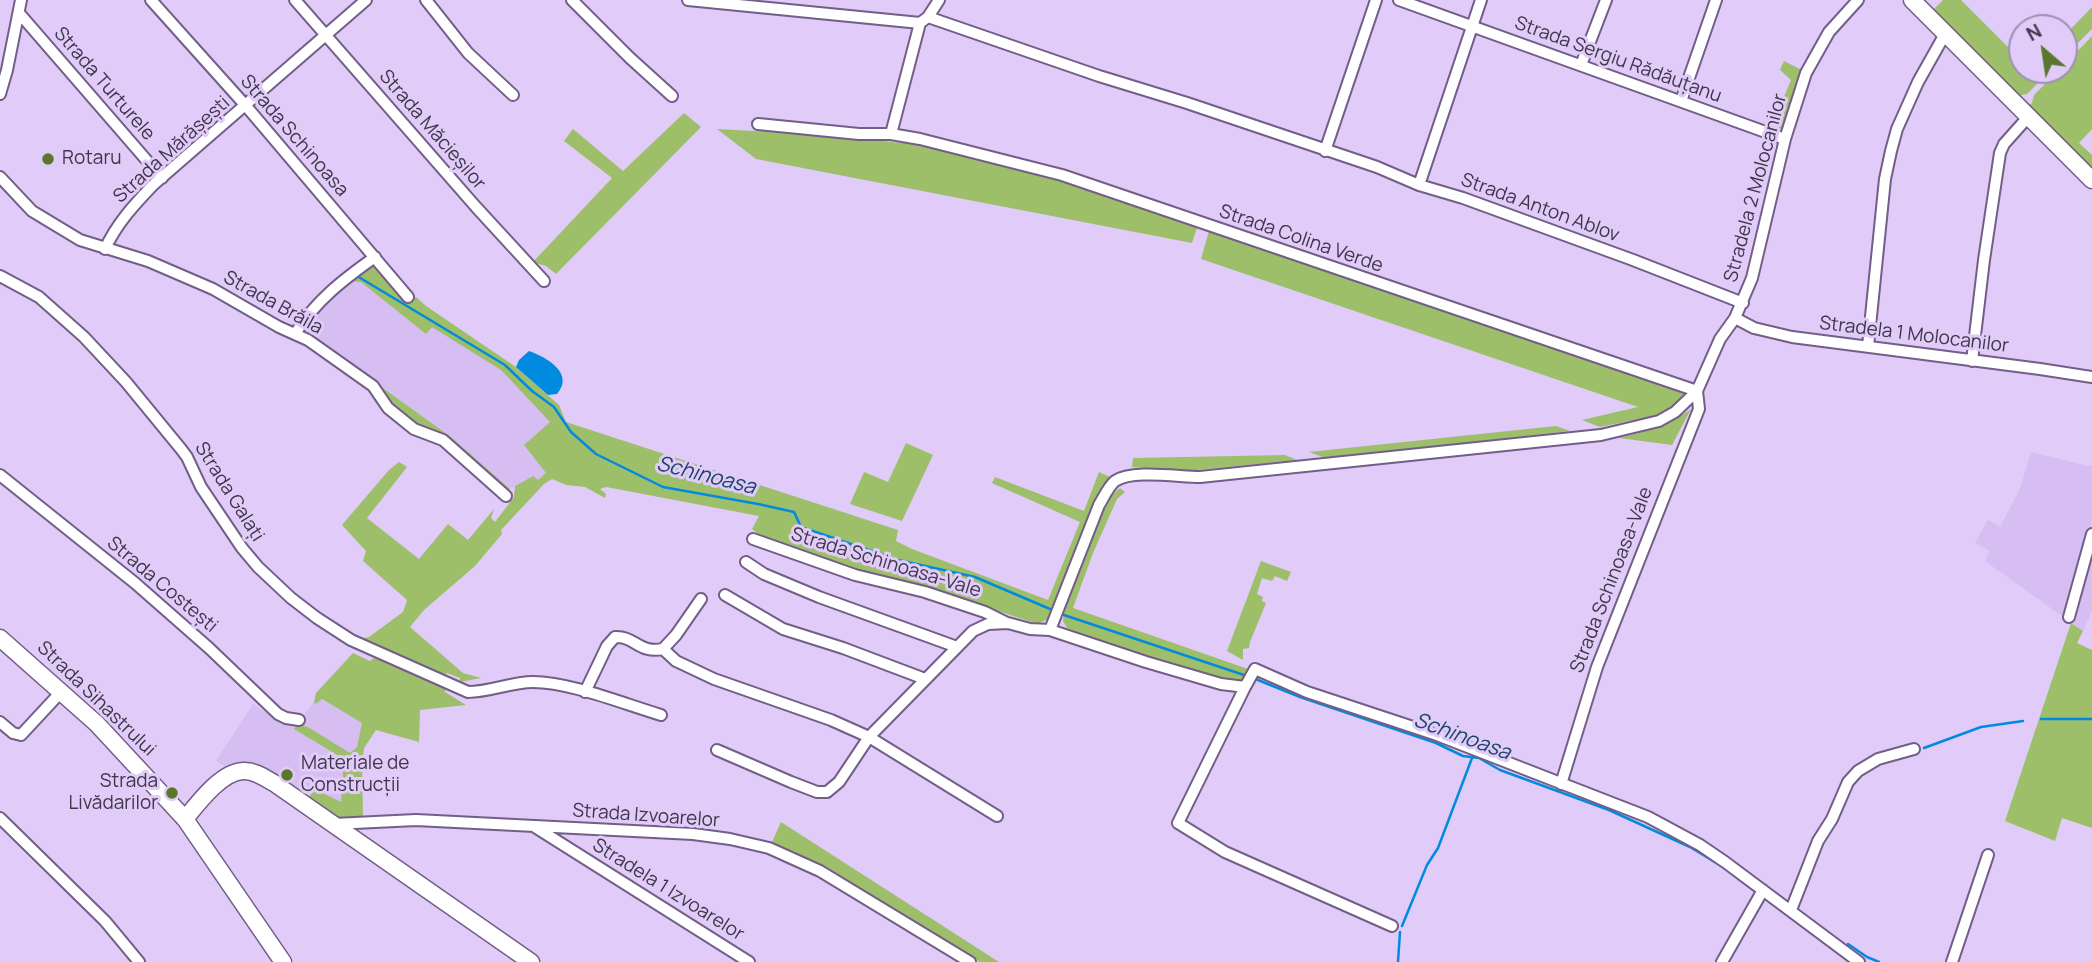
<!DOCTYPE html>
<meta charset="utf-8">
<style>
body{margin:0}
#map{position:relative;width:2092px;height:962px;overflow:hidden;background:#e1cbf9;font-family:Manrope,sans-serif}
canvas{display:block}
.north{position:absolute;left:2008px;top:14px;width:70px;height:70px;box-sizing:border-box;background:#e1cbf9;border:2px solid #a08fb3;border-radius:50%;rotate:331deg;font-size:19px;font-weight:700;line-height:28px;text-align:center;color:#3f3649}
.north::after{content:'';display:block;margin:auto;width:24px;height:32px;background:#5b772b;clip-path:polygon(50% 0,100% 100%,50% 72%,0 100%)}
</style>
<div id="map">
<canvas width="2092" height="962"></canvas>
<div class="north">N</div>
</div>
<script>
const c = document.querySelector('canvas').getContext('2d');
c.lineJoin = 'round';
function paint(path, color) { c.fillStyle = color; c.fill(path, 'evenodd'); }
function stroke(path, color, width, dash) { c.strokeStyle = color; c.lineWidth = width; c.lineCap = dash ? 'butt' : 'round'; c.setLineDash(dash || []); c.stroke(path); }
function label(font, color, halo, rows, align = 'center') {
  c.font = font + ' Manrope,sans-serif'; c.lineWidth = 6; c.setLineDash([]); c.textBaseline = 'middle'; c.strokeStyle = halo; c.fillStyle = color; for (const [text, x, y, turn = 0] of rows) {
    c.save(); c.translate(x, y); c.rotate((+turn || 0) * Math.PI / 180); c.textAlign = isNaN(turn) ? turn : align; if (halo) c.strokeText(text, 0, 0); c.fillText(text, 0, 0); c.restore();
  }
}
const built = new Path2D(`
 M349,281l12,1 65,51 6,-7 69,44 50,52 -27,23 23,28 -9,7 -6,-4 -22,13 -59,-52 -142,-103 -2,-11z
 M2031,452l57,14 4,-1v52l-2,16 2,1v77l-9,20 -98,-70 5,-10 -15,-8 13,-23 12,7 20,-38z
 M321,699l42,24 -6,24 -7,7 -42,-27 -14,1 50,30 -3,45 -27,-14 -3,6 -55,-32 -9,-2 -19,7 -12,-7 37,-57 24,16 20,4 17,-22 2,2z`);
const green = new Path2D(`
 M1943,0h18l58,58 3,-3v15h2l-3,3 7,7 11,-10h12l-24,24 -10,2 -85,-85z
 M2092,7v22l-28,28v-21z
 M2092,36v93l-13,14 13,12v18l-65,-66 5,-4 2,-8 25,-25h5v-5z
 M1784,61l20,10 -19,59 -13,-2v-3l19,-45 -11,-10z
 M684,113l17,14 -145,147 -10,-8 -13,-4 79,-84 -48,-37 9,-12 50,42z
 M717,129l130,7 52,7 3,-2 145,35 150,52 -5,15 -436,-84z
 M1209,231l476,162 -10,11 -16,10 -11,3 -48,10 -18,-7 56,-13 -437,-148z
 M375,264l34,38 7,-5 10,9 90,61 43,38 7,17 332,108 -2,11 16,8 136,51 32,-78 -88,-39 3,-6 89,34 15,-39 11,5 -11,14 -51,128 -10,5 -80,-26 -97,-26 -99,-35 -10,-8 7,-13 -153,-29 -6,2 6,5 -1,4 -20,-11 -19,-2 -14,-6 -8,5 -43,46 1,4 -27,32 -51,44 -14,17 53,46 18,5 -21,4v-4l-13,-5 -2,4 -86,-38 10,-2 34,-25 4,-12 -44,-39 3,-10 -24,-26 47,-55 10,-8 8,5 -40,51 52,41 29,-35 20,16 26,-31 -3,9 4,4 19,-25 1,-11 18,-10 5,4 8,-7 -22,-28 26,-23 -49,-52 -69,-43 -6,7 -65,-52 -12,-1 -42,42c12,-18 47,-52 68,-59z
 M376,383l75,54 59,52 -4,3 -115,-86z
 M1691,409l-19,36 -53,-7c28,-7 48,-12 72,-29z
 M1556,426l14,5 -242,28 -19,-7z
 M906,443l27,12 -31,66 -52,-17 14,-32 24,10z
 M1285,455l12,5 -110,11 -55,-4 1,-9z
 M1120,488l5,4 -8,7 -24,54 -20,55 175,61 -3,11 -9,3 -113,-34 -56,-21 -4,-7 2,-16 36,-89 11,-21z
 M1261,561l30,11 -4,9 -12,-5 -3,5 -10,-3 -5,16 6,3 -1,4 4,2 -16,39 -1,6 -6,1v11l-16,-9z
 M2071,623l12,8 -6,12 15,7v178l-30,-10 -7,23 -50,-20z
 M353,653l17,8 8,-6 68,31 -1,6 21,13 -46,5 -1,32 -43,-12 -12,18 -2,16 1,53 -26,2 -30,-18 7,-12 27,13 3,-43 -50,-30 3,-5 11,3 42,26 7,-6 5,-24 -40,-24 -6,5 -2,-2 2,-9z
 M781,822l218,140h-19l-155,-96 -53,-24z`);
const water = new Path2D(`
 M529,351c17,6 46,22 28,43l-9,1 -32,-28 3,-7z`);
const stream = new Path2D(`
 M357,276l148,89 27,26 22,16 17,25 25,22 67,33 95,17 36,8 7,15 97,33 77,17 75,32
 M1064,615l183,61
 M1253,678l47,19 136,46 27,13 16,2 21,12 109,40 81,37 33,20
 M2041,719h51
 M1924,748l57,-21 42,-6
 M1731,873l25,19
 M1762,896l59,44
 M1402,926l25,-61 11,-17 34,-90
 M1848,944l19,13 12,5
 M1398,962l2,-30`);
const street = new Path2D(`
 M151,0l95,106 162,191
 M295,0l181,207 68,74
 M426,0l42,53 45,42
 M572,0l58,58 42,38
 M688,0l232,23
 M1399,0l386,139
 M19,13l143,165
 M928,17l171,59 88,27 190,64 42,18 44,13 170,62 110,43
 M1581,65l25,-65
 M0,94l7,-24 14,-70
 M1681,101l35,-101
 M758,124l101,10h32l29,5 142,36 635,216
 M891,134l29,-111 8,-6 11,-17
 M1325,151l51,-151
 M0,177l32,34 48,29 68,21 65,28 66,38 29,13 65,46 15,22 26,21 29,11 63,56
 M1419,185l62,-185
 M105,249c12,-26 29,-44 48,-64l213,-185
 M0,276l39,21 45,40 42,45 55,67 6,8 14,30 41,61 16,19 33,31 26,20 34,22 117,52c22,0 43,-10 65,-10 37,0 91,22 128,33
 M1735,318l19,10 38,9 248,32 52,8
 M295,334c20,-33 49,-55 80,-77
 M1868,346l17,-167 6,-28 6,-22 21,-47 27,-48
 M1972,361l12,-101 16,-107 4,-9 25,-28
 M0,475l135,108 74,65 69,66 8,4 13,2
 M753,539l102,36 70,17 60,20 20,10
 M746,562l18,12 55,23 138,50
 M725,595l58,34 60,19 82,31
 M2069,617l23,-83
 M1050,630l49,-125c5,-8 9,-18 16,-24 17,-12 64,-4 85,-4l401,-42 58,-14 16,-9 22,-21 23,-52 15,-21 17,-40 33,-139 21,-66 23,-41 29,-32
 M663,649l13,12 38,18 117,41 38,17 128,79
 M1245,687l-67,136 47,29 167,74
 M585,692l22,-46 8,-9c20,-1 24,17 48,12l13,-14 25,-36
 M0,722l13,11 8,2 40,-43
 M717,750l74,32 26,10h10l12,-10 30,-45 104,-106 15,-7 20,-1 22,6 20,1 96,32 75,22 24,3 10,-18 52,23 130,43 211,82 52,28 25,17 134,100
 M1561,784l36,-117 102,-258 -2,-18
 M0,818l105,103 34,41
 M334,824l82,-4 277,14 37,5 39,9 51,23 150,91
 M535,827l214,135
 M1791,910l27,-69 14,-22 16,-37 10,-11 20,-12 36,-10
 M1722,962l41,-72
 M1952,962l36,-107`);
const secondary = new Path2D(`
 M1912,0l180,180
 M0,638l97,86 88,95 98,143
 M185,819c13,-16 36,-47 58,-48 11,-1 22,7 31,12l257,179`);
const markers = [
 [48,159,7,"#5b772b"],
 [287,775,7,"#5b772b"],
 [172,793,7,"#5b772b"]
];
const streetNames = [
 ["Strada Sergiu Rădăuțanu",1618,60,20],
 ["Strada Turturele",104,84,49],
 ["Strada Măcieșilor",432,130,49],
 ["Strada Schinoasa",294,136,49],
 ["Strada Mărășești",172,150,-42],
 ["Stradela 2 Molocanilor",1756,188,-75],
 ["Strada Anton Ablov",1540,208,20],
 ["Strada Colina Verde",1301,239,19],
 ["Strada Brăila",273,303,29],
 ["Stradela 1 Molocanilor",1914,335,7],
 ["Strada Galați",229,492,58],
 ["Strada Schinoasa-Vale",886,563,17],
 ["Strada Schinoasa-Vale",1612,580,-69],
 ["Strada Costești",162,585,40],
 ["Strada Sihastrului",96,699,44],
 ["Strada Izvoarelor",646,816,4],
 ["Stradela 1 Izvoarelor",668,890,32]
];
const poiNames = [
 ["Rotaru",62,159],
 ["Materiale de",301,764],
 ["Construcții",301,786],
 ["Strada",158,782,"right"],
 ["Livădarilor",158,804,"right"]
];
const waterNames = [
 ["Schinoasa",706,476,14],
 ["Schinoasa",1462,737,20]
];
paint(built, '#d6bdf2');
paint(green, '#9dbf69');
paint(water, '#008ae0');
stroke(stream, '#008ae0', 2.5);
stroke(street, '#725e87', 14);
stroke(secondary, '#725e87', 19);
stroke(street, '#fff', 10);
stroke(secondary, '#fff', 16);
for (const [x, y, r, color] of markers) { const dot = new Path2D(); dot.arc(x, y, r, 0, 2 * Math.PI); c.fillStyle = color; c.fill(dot); stroke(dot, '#e1cbf9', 2.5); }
label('19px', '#3f3649', '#e1cbf9', streetNames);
label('19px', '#3f3649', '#e1cbf9', poiNames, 'left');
label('italic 21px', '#1c476a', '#e1cbf9', waterNames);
</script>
